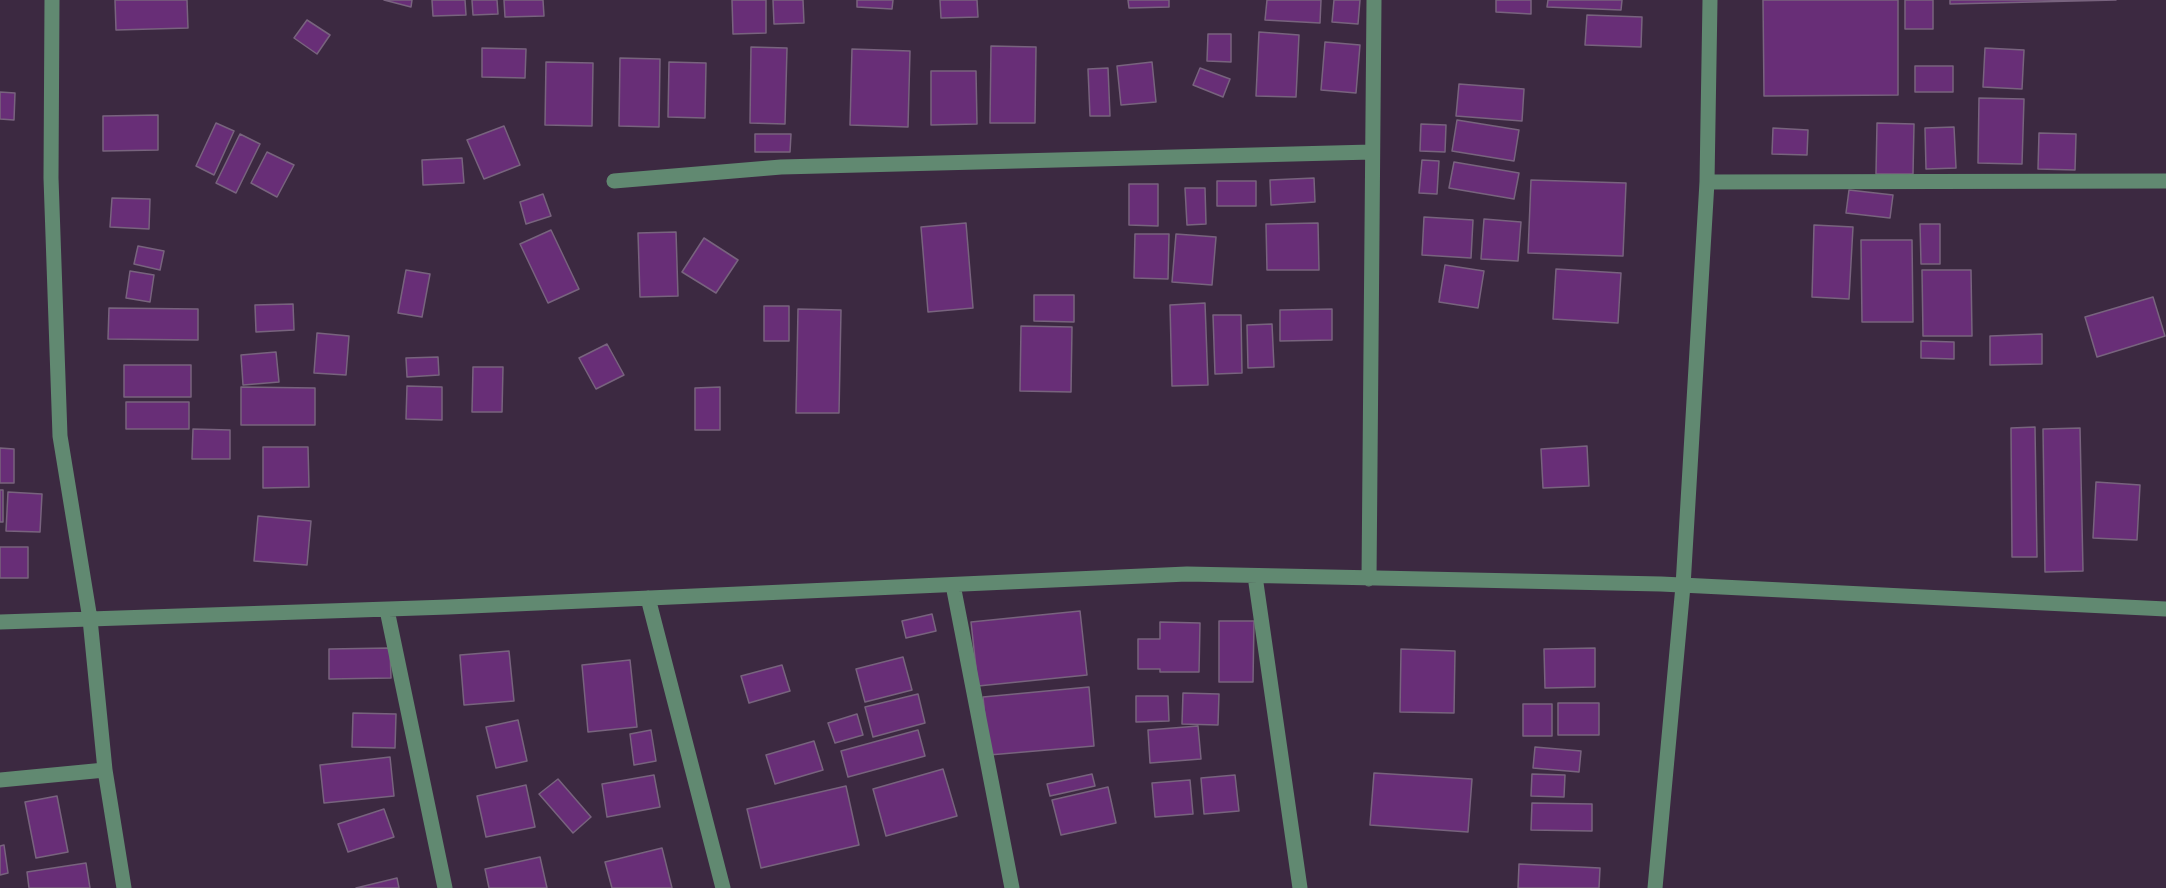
<!DOCTYPE html>
<style>
body{margin:0}
canvas{display:block;background:#3c2941}
</style>
<canvas width="2166" height="888"></canvas>
<script>
const c = document.querySelector('canvas').getContext('2d');
c.lineJoin = 'round';
function paint(path, color) { c.fillStyle = color; c.fill(path, 'evenodd'); }
function stroke(path, color, width, dash) { c.strokeStyle = color; c.lineWidth = width; c.lineCap = dash ? 'butt' : 'round'; c.setLineDash(dash || []); c.stroke(path); }
const building = new Path2D(`
 M115,0h72l1,28 -72,2z
 M384,0h28l-1,7z
 M432,0h33l1,15 -33,1z
 M472,0h25l1,14 -25,1z
 M504,0h39l1,16 -39,1z
 M732,0h34v33l-33,1z
 M773,0h30l1,23 -30,1z
 M857,0h36l-1,9 -35,-2z
 M940,0h37l1,17 -37,1z
 M1128,0h41v7l-40,1z
 M1267,0h54l-1,23 -55,-3z
 M1334,0h26l-2,24 -26,-2z
 M1496,0h35v14l-35,-2z
 M1548,0h74l-1,10 -74,-3z
 M1763,0h135v95l-134,1z
 M1905,0h28v29h-28z
 M1950,0h166l-166,4z
 M1587,15l55,2 -1,30 -56,-2z
 M307,20l23,15 -13,19 -23,-16z
 M1259,32l40,3 -3,62 -40,-1z
 M1208,34h23v28l-24,-1z
 M1325,42l35,3 -4,48 -35,-3z
 M991,46l45,1 -1,76h-45z
 M751,47l36,1 -2,76 -35,-1z
 M482,48l44,1 -1,29 -43,-1z
 M1985,48l39,2 -2,39 -39,-2z
 M852,49l58,2 -2,76 -58,-2z
 M620,58l40,1 -1,68 -40,-1z
 M546,62l47,1 -1,63 -47,-1z
 M669,62l37,1 -1,55 -37,-1z
 M1152,62l4,40 -35,3 -4,-39z
 M1915,66h38v26h-38z
 M1108,68l2,48h-20l-2,-47z
 M1200,68l30,11 -7,18 -30,-12z
 M931,71h45l1,53 -46,1z
 M1459,84l65,5 -2,32 -66,-5z
 M0,92l15,1 -1,27 -14,-1z
 M1979,98l45,1 -2,65 -44,-1z
 M158,115v35l-55,1v-35z
 M1457,120l62,10 -5,31 -62,-10z
 M216,123l18,8 -20,44 -18,-9z
 M1877,123l37,1 -1,50h-37z
 M1421,124l25,1 -1,27 -25,-1z
 M504,126l16,39 -36,14 -17,-39z
 M1954,127l2,41 -30,1 -1,-41z
 M1773,128l35,2 -1,25 -35,-1z
 M2039,133l37,1 -1,36 -37,-1z
 M240,134l20,10 -24,49 -20,-10z
 M755,134h36l-1,18h-35z
 M267,152l27,13 -17,32 -26,-14z
 M462,158l2,25 -41,2 -1,-25z
 M1422,160l17,1 -2,33 -18,-1z
 M1454,162l65,11 -5,26 -65,-11z
 M1314,178l1,24 -44,3 -1,-25z
 M1531,180l95,3 -3,73 -95,-3z
 M1217,181h39v25h-39z
 M1129,184h29v42l-29,-1z
 M1185,188h20l1,36 -19,1z
 M1849,190l44,5 -3,23 -44,-5z
 M543,194l8,22 -25,8 -6,-22z
 M112,198l38,1 -1,30 -39,-2z
 M1424,217l49,3 -2,38 -49,-3z
 M1484,219l37,3 -3,39 -37,-2z
 M966,223l7,85 -45,4 -7,-85z
 M1318,223l1,47h-52l-1,-46z
 M1920,224h20v40h-19z
 M1814,225l39,2 -4,72 -37,-2z
 M551,230l28,59 -31,14 -28,-59z
 M676,232l2,64 -38,1 -2,-64z
 M1135,234h34l-1,45 -34,-1z
 M1176,234l40,3 -4,48 -40,-3z
 M704,238l34,22 -22,33 -34,-21z
 M1861,240h51l1,82h-51z
 M138,246l26,5 -4,19 -26,-6z
 M1445,265l39,6 -6,37 -39,-6z
 M1556,269l65,4 -3,50 -65,-4z
 M406,270l24,4 -8,43 -24,-4z
 M1922,270h49l1,66h-49z
 M130,271l24,4 -4,27 -24,-4z
 M1034,295h40v27l-40,-1z
 M2153,297l12,39 -68,21 -12,-40z
 M1205,303l3,82 -36,1 -2,-81z
 M293,304l1,26 -38,2 -1,-27z
 M764,306h25v35h-25z
 M109,308l89,1v31l-90,-1z
 M798,309l43,1 -2,103h-43z
 M1332,309v31l-52,1v-31z
 M1213,315h28l1,58 -27,1z
 M1272,324l2,43 -26,1 -1,-43z
 M1021,326l51,1 -1,65 -51,-1z
 M317,333l32,3 -3,39 -32,-2z
 M2042,334v30l-52,1v-29z
 M1921,341l33,1v17l-33,-1z
 M607,344l17,31 -28,14 -17,-31z
 M276,352l3,30 -36,3 -2,-30z
 M438,357l1,18 -32,2 -1,-19z
 M124,365h67v32h-67z
 M473,367h30l-1,45h-30z
 M407,386l35,1v33l-36,-1z
 M241,387l74,1v37h-74z
 M720,387v43h-25v-42z
 M126,402h63v27h-63z
 M2035,427l2,130h-25l-1,-129z
 M2080,428l3,143 -38,1 -2,-143z
 M193,429l37,1v29h-38z
 M1587,446l2,40 -46,2 -2,-39z
 M263,447h45l1,40 -46,1z
 M0,448l14,1v34h-14z
 M2096,482l44,3 -3,55 -44,-2z
 M0,490h3v32h-3z
 M8,492l34,2 -2,38 -34,-1z
 M258,516l53,5 -4,44 -53,-4z
 M0,547h28v31h-28z
 M1080,611l7,64 -109,11 -7,-64z
 M932,614l4,17 -30,7 -4,-17z
 M1219,621h35l-1,61h-34z
 M1160,622l40,1 -1,49h-39v-3h-22v-30h22z
 M390,648l1,30 -62,1v-30z
 M1595,648v39l-50,1 -1,-39z
 M1401,649l54,2 -1,62 -54,-1z
 M509,651l5,50 -50,4 -4,-50z
 M903,657l9,33 -47,12 -9,-33z
 M630,660l7,67 -49,5 -6,-67z
 M782,665l8,26 -41,12 -8,-27z
 M1089,687l5,59 -105,9 -6,-58z
 M1183,693l36,1 -1,31 -36,-1z
 M918,694l7,29 -52,14 -8,-30z
 M1136,696h32l1,25 -33,1z
 M1558,703h41v32h-41z
 M1523,704h29v32h-29z
 M353,713l43,1 -1,34 -43,-1z
 M857,714l6,21 -28,8 -7,-20z
 M518,720l9,41 -31,7 -10,-41z
 M1198,726l3,33 -51,4 -2,-33z
 M651,730l5,31 -22,4 -4,-31z
 M918,730l7,26 -77,21 -7,-26z
 M814,741l9,29 -48,14 -9,-29z
 M1535,747l46,4 -2,21 -46,-4z
 M390,757l4,39 -70,7 -4,-38z
 M943,769l14,47 -71,20 -13,-47z
 M1374,773l98,6 -4,53 -98,-7z
 M1092,774l3,12 -45,10 -3,-12z
 M1532,774l33,1 -1,22 -33,-1z
 M654,775l6,32 -53,10 -5,-33z
 M1235,775l4,36 -35,3 -3,-36z
 M558,779l33,38 -18,16 -34,-39z
 M1190,780l3,34 -38,3 -3,-34z
 M526,785l9,42 -49,10 -9,-41z
 M846,786l13,59 -98,23 -14,-59z
 M1108,787l8,36 -55,12 -9,-35z
 M57,796l11,56 -32,6 -11,-56z
 M1532,803l60,1v27l-61,-1z
 M384,809l10,28 -46,15 -10,-28z
 M4,845l4,28 -8,2v-29z
 M662,848l10,40h-60l-7,-26z
 M540,857l7,31h-58l-4,-19z
 M86,863l4,25h-61l-2,-16z
 M1519,864l81,4 -1,20h-81z
 M397,878l2,10h-43z`);
const minor = new Path2D(`
 M52,0l-1,178 9,258 30,183 15,151 19,118
 M614,181l167,-14 591,-15
 M1707,182l459,-1
 M1255,576l45,312
 M1369,579l5,-579
 M953,585l59,303
 M648,598l75,290
 M387,610l58,278
 M0,622l448,-15 739,-33 474,10 505,25
 M0,780l105,-10
 M1655,888l28,-302 24,-404 3,-182`);
paint(building, '#682e77');
stroke(building, '#78637e', 1.5);
stroke(minor, '#618971', 15);
</script>
